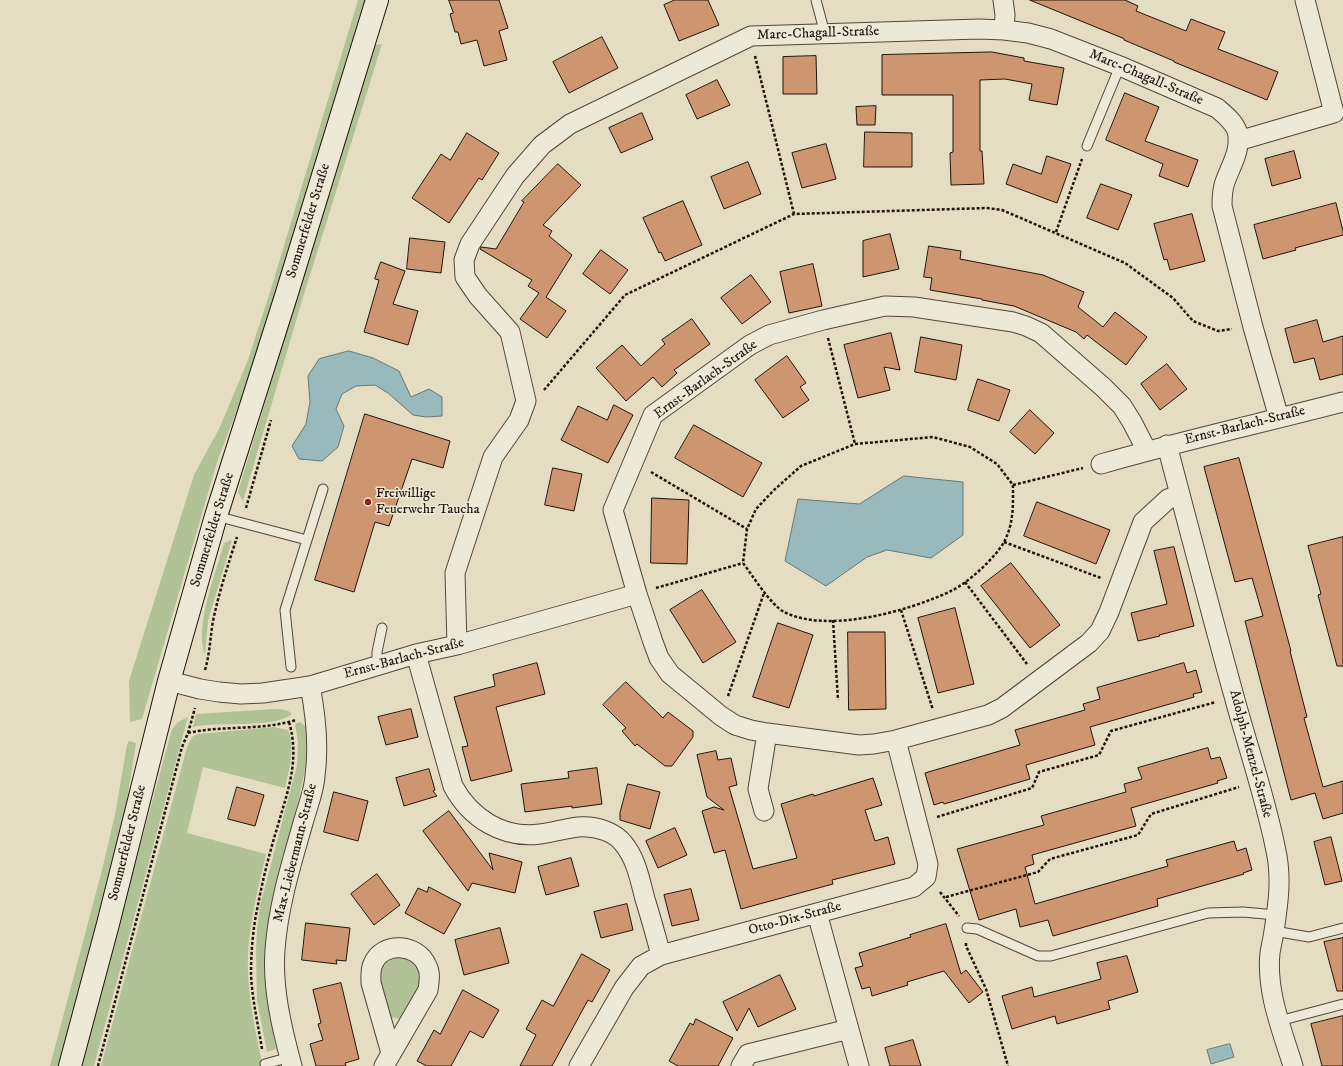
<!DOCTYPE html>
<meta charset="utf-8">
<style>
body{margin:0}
canvas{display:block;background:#e4ddc2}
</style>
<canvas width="1343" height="1066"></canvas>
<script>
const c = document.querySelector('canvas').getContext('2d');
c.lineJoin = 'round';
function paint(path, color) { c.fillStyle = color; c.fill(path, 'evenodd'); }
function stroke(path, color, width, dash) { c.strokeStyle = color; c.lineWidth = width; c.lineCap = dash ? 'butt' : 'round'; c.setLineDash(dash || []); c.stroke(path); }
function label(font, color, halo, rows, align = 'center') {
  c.font = font + ' "IM FELL DW Pica",serif'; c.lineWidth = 3; c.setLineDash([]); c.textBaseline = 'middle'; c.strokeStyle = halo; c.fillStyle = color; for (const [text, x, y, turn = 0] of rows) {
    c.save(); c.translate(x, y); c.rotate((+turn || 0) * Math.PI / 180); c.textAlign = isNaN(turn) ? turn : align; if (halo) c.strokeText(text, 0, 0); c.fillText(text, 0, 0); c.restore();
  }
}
const green = new Path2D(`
 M358,0h8l-111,363 -37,96 -76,260 -12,3 -1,-41 65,-206 26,-48 28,-67 22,-68z
 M382,44l-81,260 -58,197 -5,-9 135,-447z
 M232,540l-24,81 -3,34c-11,-29 11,-82 19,-112z
 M274,709c7,0 13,0 18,5 -17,15 -74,7 -99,13l3,-13z
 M188,717l-94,349h-14l92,-337 6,-7z
 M300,722l6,5c3,19 0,38 -4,57 -7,37 -20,72 -28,109 -12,51 -7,105 2,156l-9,3 -10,-52 -1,-50 1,-20 3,-24 37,-141 1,-23 -3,-18z
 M274,727l14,3c8,17 1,40 -3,58l-82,-21 -16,66 79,21c-9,40 -20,80 -18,121 2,31 8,61 15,91h-162l86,-319 5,-10 6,-3z
 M129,741l7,2 -12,76 -64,247h-10l52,-196 13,-55 12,-70z
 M404,953l17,16 -1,17 -17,33 -16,-2 -8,-38 1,-9 8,-13z`);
const water = new Path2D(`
 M349,351l24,7 26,13 12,26 18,-8 13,8v19l-16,1 -13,-2 -25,-22 -13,-8 -19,1 -14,8 -6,15 8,17 -6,21 -16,14 -23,-2 -7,-13 14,-22 4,-22 -2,-26 11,-17z
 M904,476l59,6v53l-32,23 -44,-8 -20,7 -41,29 -41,-25 13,-62 61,5z
 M1230,1044l4,13 -23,7 -4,-14z`);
const building = new Path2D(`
 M449,0h50l9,28 -9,3 8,29 -23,6 -7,-26 -16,4 -3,-12h-3l-5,-18 3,-1z
 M675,0h33l11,25 -40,16 -15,-36z
 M1030,0h95l13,6 -2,5 50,20 5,-12 34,13 -7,17 60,23 -11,28 -93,-38v-1l-50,-21v-1z
 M602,37l16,31 -49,25 -16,-31z
 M992,52l32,6v3l40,7 -7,37 -28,-5 3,-16 -27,-5 -25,1v71h2l2,33 -33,1 -1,-32 3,-1v-57h-71v-40z
 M816,56l1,38h-34v-37z
 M717,80l13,25 -33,14 -11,-24z
 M1125,93l34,14 -14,34 53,19 -10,27 -29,-11 4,-12 -57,-24z
 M876,106l-1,19h-18l-1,-18z
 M642,113l11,26 -32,14 -12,-25z
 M865,132l47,1v34h-48z
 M467,133l32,20 -17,27 -3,-2 -30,45 -37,-25 29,-44 9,6z
 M826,144l10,35 -34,9 -10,-35z
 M1294,151l7,27 -29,8 -7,-27z
 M1047,156l24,8 -14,39 -51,-19 7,-20 28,10z
 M748,162l13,32 -37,15 -13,-32z
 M558,164l23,21 -38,40 9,6 -3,5 23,19 -26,42 20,14 -19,27 -27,-19 19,-26 -11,-7 4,-6 -52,-31 1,-2 15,2 28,-47 -2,-1z
 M1101,184l31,11 -14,35 -31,-12z
 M683,201l19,44 -37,16 -4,-9 -2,1 -16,-35z
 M1336,203l7,28v4l-48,13 1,2 -33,9 -9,-34z
 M1192,214l13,47 -35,9 -3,-11 -3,1 -10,-36z
 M890,234l9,35 -36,8v-36z
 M410,238l35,4 -4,31 -34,-4z
 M929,246l32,5 -1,8 83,16 41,17 -6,15 25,20 12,-15 32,25 -21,28 -39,-30 -3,4 -8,-7 -62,-26 -32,-6v-1l-52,-9 2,-12 -8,-1z
 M601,250l27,20 -18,24 -27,-20z
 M381,262l24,9 -12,33 25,7 -10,34 -44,-13 15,-52 -4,-1z
 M813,264l9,42 -33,7 -9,-41z
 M751,275l20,27 -29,22 -21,-26z
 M692,319l18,25 -36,26 3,3 -15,14 -9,-10 -27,24 -30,-33 26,-23 19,21 24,-22 -3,-4z
 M1317,320l6,22 20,-6v38l-23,6 -6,-22 -20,5 -9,-34z
 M891,333l9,37 -16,-3 6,23 -32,8 -14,-53z
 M921,337l41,8 -6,35 -41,-8z
 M787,356l19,27 -6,4 9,13 -26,18 -28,-38z
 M1167,364l20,25 -27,21 -19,-26z
 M978,379l32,11 -11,31 -31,-11z
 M614,405l19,10 -25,48 -47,-23 17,-34 29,14z
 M1030,410l24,23 -19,21 -25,-22z
 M365,414l85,27 -7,27 -31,-9 -23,67 -14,-4 -21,70 -39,-12z
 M694,425l68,38 -19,34 -68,-39z
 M1239,458l52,193h-1l17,66 -3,1 19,69 20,-6v32l-20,6 -8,-26 -24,7 -46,-179 18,-5 -11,-38 -17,4 -31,-115z
 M553,468l29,6 -8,37 -29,-6z
 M652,498l37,2 -2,64 -36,-1z
 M1037,502l73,28 -14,34 -72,-28z
 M1343,537v129h-6l-19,-71 3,-1 -13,-48z
 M1174,547l20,79 -35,9 1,1 -22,5 -7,-28 36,-9 -13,-53z
 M1011,563l49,62 -30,23 -49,-62z
 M702,590l34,52 -33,21 -33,-53z
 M955,608l19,76 -36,9 -20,-75z
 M778,623l35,12 -24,73 -36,-11z
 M848,632h37l1,77 -37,1z
 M537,663l8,31 -49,13 16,64 -41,10 -9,-34 6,-1 -14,-49 41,-11 -2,-11z
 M1184,663l3,10 9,-3 6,22 -9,2 1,3 -104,30 5,18 -69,20 4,14 -86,25 -1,-2 -9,3 -9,-32 95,-28 -5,-15 70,-20 -2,-6 17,-5 -3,-11z
 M626,682l37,36 5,-6 25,19v6l-21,29h-7l-28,-22 -2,2 -13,-15 4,-3 -23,-23z
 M411,709l7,28 -32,8 -8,-28z
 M1208,748l3,11 9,-2 7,21 -10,3 1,2 -87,25 5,18 -104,29 2,9 -9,3 10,37 133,-38 -2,-6 68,-19 3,10 9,-3 6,22 -9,3 1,1 -87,25 1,7 -105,30 -5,-16 -28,7 -4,-18 -37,11 -22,-71 87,-24 -3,-9 85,-24 -2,-8 18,-5 -4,-11z
 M716,751l2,9 13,-2 6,27 -8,2 24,82 44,-11 -16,-54 32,-10 1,2 59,-18 9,27 -17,5 10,31 13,-4 7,27 -63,16 1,4 -92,25 -16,-59 -11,3 -12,-42 12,-4 10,3 -17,-13 -10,-42z
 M597,768l5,36 -30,4v-2l-47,6 -4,-28 48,-6 -1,-6z
 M429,769l6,21 -2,1 4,5 -33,10 -8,-28z
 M628,784l32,8 -10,37 -30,-9v-7z
 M237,787l27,8 -9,31 -27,-7z
 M334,792l34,9 -10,40 -34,-9z
 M449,811l44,59 -4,-17 33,9 -7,31 -43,-10 -4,8 -45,-60z
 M675,828l12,27 -29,13 -12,-27z
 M1331,837l11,44 -17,4 -11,-43z
 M571,858l8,28 -33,9 -8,-28z
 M377,874l23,31 -26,20 -23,-31z
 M429,887l32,17 -17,30 -39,-21 13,-25 9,4z
 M691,889l8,31 -27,6 -8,-31z
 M627,904l6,26 -32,8 -7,-26z
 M306,923l44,5 -4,33 -10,-1 1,4 -35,-4z
 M946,924l15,50 5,-4 17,22 -14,11 -25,-32 -37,11 1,3 -36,11 -2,-9 -8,2 -7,-21 8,-2 -4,-13 52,-16 -1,-2z
 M500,928l9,35 -45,12 -9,-35z
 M1343,938v53h-6l-13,-49z
 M582,954l28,16 -18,32 -4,-2 -36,66h-32l16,-31 -10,-6 16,-29 11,6z
 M1127,956l11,36 -30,9 2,8 -53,15 -2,-8 -43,13 -10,-33 30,-9 2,10 67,-18 -4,-16z
 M780,975l16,34 -38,18 -9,-19 -12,23 -14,-29z
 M341,983l18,76 -14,4 1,3h-30l-6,-22 13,-4 -5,-16 3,-1 -8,-33z
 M463,990l36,20 -16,28 -13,-7 -19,35h-24l-10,-5 17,-31 6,4z
 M1343,1016v50h-21l-11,-42z
 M696,1019l37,19 -15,28h-40l-9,-5 21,-38 3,2z
 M913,1040l8,26h-31l-5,-18z`);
const path = new Path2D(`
 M755,56l39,158
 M1056,232l26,-73
 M828,338l27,106
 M544,390l81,-95 169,-81 193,-6 15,2 123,53 48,35 20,23 25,10 14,-2
 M651,472l96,57
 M1013,485c0,20 1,38 -9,57 -9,16 -36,41 -53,49 -42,20 -123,43 -167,21 -14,-8 -31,-36 -41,-49l4,-34 9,-20 18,-19 27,-24 54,-22 78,-7 37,10 27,17 16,21 70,-17
 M246,508l25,-88
 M1004,542l97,36
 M965,582l62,82
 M656,588l87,-25
 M901,610l32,100
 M833,620l5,80
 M205,670c5,-17 5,-32 8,-49 6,-29 15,-56 24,-84
 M728,696l36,-103
 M188,733c35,-8 73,-2 108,-13
 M937,817l95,-29 7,-16 60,-17 12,-24 105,-29
 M940,892l19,24
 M946,897l92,-25 12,-13 88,-24 13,-21 88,-27
 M966,943v3l20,43 22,77
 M262,1049c-4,-25 -10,-50 -11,-75 0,-22 2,-47 7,-69 5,-27 12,-54 20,-80 10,-35 22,-66 11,-103
 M98,1066l84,-319 6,-14 7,-25`);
const service = new Path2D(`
 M816,0l9,34
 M1087,146l33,-80
 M216,516l91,24
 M377,665v-13l5,-24
 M291,667l-6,-57 38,-121
 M967,928l10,1 61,27h13l157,-43 35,-1 33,3
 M1274,931l35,6 34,-9
 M1279,1021l64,-17
 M265,1064l25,-7`);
const minor = new Path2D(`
 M1003,0l2,15 -1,15
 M1238,141l96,-28 -29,-113
 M1167,445c22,84 44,168 67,251 14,52 32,103 42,155 6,27 2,54 -2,80 -1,8 -3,15 -4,22 -4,39 12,77 23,113
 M1147,451l-15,-29 -10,-16 -19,-19 -62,-54 -15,-7 -13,-4 -99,-15 -29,-1 -62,14 -54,15 -19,10 -97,70 -40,95 24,84 16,48 6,16 11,16 51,42 14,9 16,5 16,3 92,12 15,-1 22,-4 92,-25 14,-7 87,-65 11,-12 9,-19 34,-90 25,-23 12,-5
 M1101,464c80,-23 161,-41 242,-62
 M457,645l-2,-72 38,-116 26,-37 7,-19 -16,-69 -32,-36 -13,-19 -1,-17 6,-16 45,-68 27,-31 28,-21 181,-88 228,-7 25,1 24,3 23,6 69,27 97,42c7,6 17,14 20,23 5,18 -6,34 -12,51 -3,8 -3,16 -3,24l31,121 26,91
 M416,654l37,132c17,32 50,53 87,48 25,-3 41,-13 66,-3 5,2 13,7 17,12 13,15 17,37 22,56 6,19 11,38 16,56
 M169,681l31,8 19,3 22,2 22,-1 47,-7 106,-32 41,-9 180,-51
 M764,811l-6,-22 9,-56
 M817,913l42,153
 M292,1066c-10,-37 -20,-78 -17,-116 3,-43 16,-85 28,-127 4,-15 11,-31 12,-47 4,-30 1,-60 -5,-90
 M384,1066l44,-76c1,-8 3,-17 -1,-24 -9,-23 -45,-25 -54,-2 -3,6 -2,12 -2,19l20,70
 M579,1066l45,-78 17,-22 20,-11 253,-68 12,-10 2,-13 -32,-124
 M741,1066l7,-12 101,-25`);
const secondary = new Path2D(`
 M70,1066l38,-142 61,-243 17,-60 30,-105 70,-220 91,-296`);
const markers = [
 [368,502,4,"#8f2418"]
];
const streetNames = [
 ["Marc-Chagall-Straße",818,34,-2],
 ["Marc-Chagall-Straße",1146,78,23],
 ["Sommerfelder Straße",309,221,-73],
 ["Ernst-Barlach-Straße",706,380,-36],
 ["Ernst-Barlach-Straße",1245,426,-14],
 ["Sommerfelder Straße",213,530,-73],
 ["Ernst-Barlach-Straße",404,659,-15],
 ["Adolph-Menzel-Straße",1250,754,75],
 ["Sommerfelder Straße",128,843,-76],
 ["Max-Liebermann-Straße",296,853,-76],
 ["Otto-Dix-Straße",795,919,-15]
];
const poiNames = [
 ["Freiwillige",376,494],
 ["Feuerwehr Taucha",376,510]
];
paint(green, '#b0c296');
paint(water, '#98babc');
stroke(water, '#697776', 1);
paint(building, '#ce9670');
stroke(building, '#22130c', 1);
stroke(service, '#52463a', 11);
stroke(minor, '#52463a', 21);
stroke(secondary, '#22130c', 24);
stroke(path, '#22130c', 2.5, [3, 2]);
stroke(service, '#ede9d7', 9);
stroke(minor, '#ede9d7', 19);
stroke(secondary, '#ede9d7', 22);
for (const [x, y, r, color] of markers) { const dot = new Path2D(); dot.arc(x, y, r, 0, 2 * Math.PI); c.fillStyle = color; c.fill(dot); stroke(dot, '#ede9d7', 1.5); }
label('14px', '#22130c', '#ede9d7', streetNames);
label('14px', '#22130c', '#ede9d7', poiNames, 'left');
</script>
